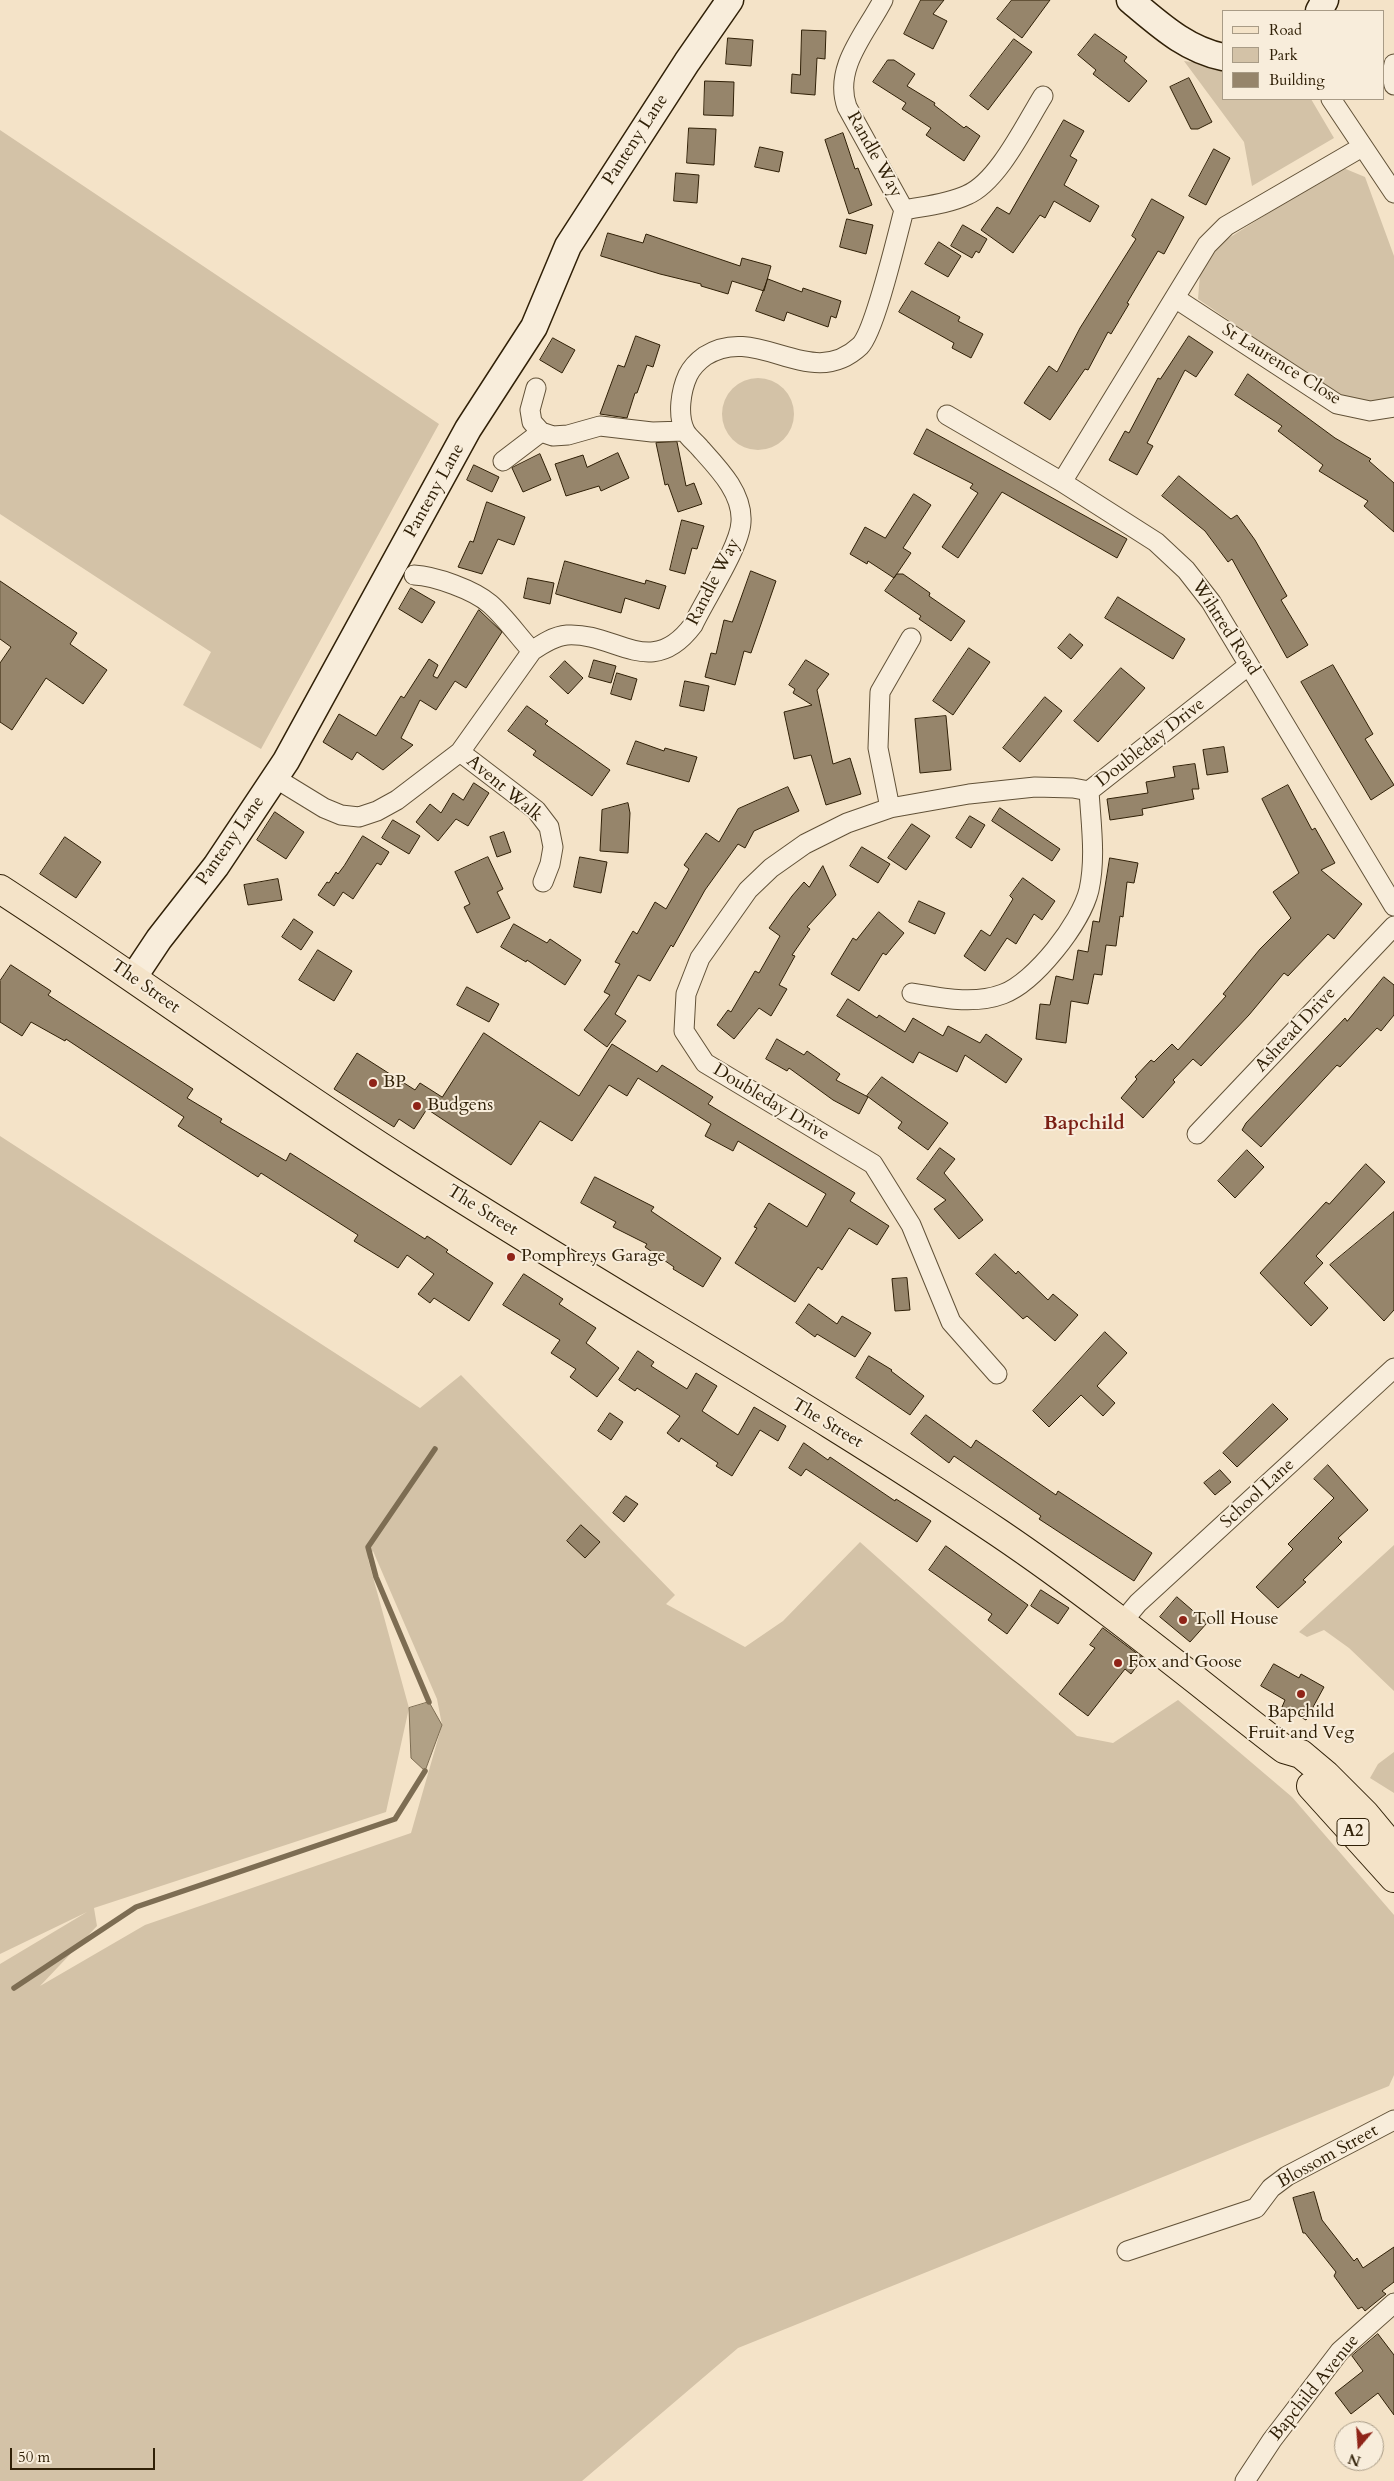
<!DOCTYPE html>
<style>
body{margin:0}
#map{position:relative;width:1394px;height:2481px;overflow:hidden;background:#f4e3c8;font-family:Cardo,serif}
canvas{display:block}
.legend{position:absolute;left:1222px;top:10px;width:162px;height:90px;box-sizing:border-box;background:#f8eddb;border:1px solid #a89b86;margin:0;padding:6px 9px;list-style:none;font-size:15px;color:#302007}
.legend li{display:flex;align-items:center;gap:10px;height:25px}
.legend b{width:25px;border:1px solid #a89b86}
.north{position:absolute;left:1334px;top:2421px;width:50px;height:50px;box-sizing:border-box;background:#f8eddb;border:1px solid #a89b86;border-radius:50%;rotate:198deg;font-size:14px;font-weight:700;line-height:20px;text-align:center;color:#302007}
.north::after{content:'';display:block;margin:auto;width:18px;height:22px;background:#8f2418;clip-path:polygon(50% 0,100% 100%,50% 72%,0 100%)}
.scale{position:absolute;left:10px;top:2448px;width:145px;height:22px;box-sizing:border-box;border:2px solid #302007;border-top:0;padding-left:6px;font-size:15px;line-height:18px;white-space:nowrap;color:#302007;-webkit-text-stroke:4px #f8eddb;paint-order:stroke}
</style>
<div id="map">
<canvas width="1394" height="2481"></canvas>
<ul class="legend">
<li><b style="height:6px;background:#f4e3c8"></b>Road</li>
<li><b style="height:14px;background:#d3c2a7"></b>Park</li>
<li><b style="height:14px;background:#96856b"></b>Building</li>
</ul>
<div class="north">N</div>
<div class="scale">50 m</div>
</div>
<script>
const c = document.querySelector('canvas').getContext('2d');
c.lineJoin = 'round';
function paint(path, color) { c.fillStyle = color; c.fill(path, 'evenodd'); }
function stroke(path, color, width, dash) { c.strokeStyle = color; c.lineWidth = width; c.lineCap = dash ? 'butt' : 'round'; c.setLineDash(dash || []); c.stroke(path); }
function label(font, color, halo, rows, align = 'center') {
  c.font = font + ' Cardo,serif'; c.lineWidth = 4; c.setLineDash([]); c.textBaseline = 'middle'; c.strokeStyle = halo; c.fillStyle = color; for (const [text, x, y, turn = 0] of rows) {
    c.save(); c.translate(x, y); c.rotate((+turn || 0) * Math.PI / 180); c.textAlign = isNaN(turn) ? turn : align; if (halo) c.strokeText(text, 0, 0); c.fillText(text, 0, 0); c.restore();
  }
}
const green = new Path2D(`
 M1184,61l39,5v33h88l23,39 -82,48 -8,-44z
 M0,130l439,294 -178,325 -78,-44 28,-53 -211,-138z
 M1341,167l24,10 29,79v142l-24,3 -31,-5 -141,-97 2,-25 21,-31z
 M722 414a36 36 0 1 1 72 0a36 36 0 1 1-72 0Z
 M0,1136l420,272 41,-33 214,220 -9,9 79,43 38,-26 77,-79 217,194 36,7 65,-43 114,97 102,118v160l-5,11 -651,262 -156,133h-582v-517l87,-52 -87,42zM373,1551l64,148 5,26 -31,108 -266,92 -105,61 57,-60 -3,-18 292,-96 23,-104 -41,-149z
 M1394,1545v146l-45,-43 -25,-18 -17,7 -8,-5z
 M1394,1752v41l-24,-15 8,-14z`);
const water = new Path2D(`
 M429,1702l13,23 -17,46 -14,-13 -2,-50z`);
const stream = new Path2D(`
 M429,1702l-53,-125 -8,-30 67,-98
 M14,1988l122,-81 259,-88 30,-48`);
const building = new Path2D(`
 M921,0h23l-11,14 14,7 -14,28 -29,-15z
 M1012,0h38l-28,38 -25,-19z
 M802,30l24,1 -1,28 -8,-1 -2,37 -24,-2 1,-19 8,1z
 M1095,34l32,23 -3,4 23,20 -18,21 -36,-28 3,-4 -18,-15z
 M728,38l25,2 -2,26 -25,-2z
 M1014,39l18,13 -44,58 -18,-14z
 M888,60h6l21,14 -8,12 28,17 -1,2 30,23 2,-2 14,10 -16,25 -38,-26 5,-7 -29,-19 4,-6 -33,-21z
 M1189,78l23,44 -14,7h-7l-21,-42z
 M705,81l29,1 -1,34 -29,-1z
 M1064,120l20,11 -14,25 7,4 -13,25 35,21 -9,16 -36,-21 -9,17 -5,-3 -27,38 -32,-23 16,-23 12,7z
 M689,128l27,1 -2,36 -27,-2z
 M843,133l12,36 3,-1 14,37 -23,9 -24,-74z
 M760,147l23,5 -4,20 -24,-5z
 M1214,149l16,9 -24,47 -17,-9z
 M676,173l23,2 -2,28 -23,-2z
 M1152,199l32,18 -20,37 -6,-3 -31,52 2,1 -18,30 -3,-2 -20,38 -3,-1 -35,51 -26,-17 25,-37 8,6 23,-44 56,-89 -4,-3z
 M847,219l26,6 -7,29 -26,-7z
 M963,225l24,14 -8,14 -3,-2 -4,7 -21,-12z
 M608,233l35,10 3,-9 94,32 2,-8 29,8 -7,25 -32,-10 -4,13 -27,-8v-2l-41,-10 -59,-18z
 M939,242l22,14 -13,21 -23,-13z
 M768,279l34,13 1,-4 38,13 -5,17 -5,-2 -3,11 -41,-15 -3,9 -28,-10z
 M912,291l48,26 -2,4 25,13 -12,24 -19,-10 2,-5 -55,-31z
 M636,336l24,9 -7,22 -6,-2 -10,28h-2l-8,25 -27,-4 18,-49 6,2z
 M1189,336l24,16 -17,25 -11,-7 -38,73 6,3 -16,29 -28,-15 16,-29 4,2 29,-55 2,1z
 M553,338l22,12 -13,23 -22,-13z
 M1248,374l87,64 36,21 -2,2 25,22v49l-30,-26 4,-5 -49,-30 4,-6 -45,-34 4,-5 -47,-31z
 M927,429l200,110 -10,19 -115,-66 -44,66 -16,-11 36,-54 -8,-5 3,-4 -59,-30z
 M677,442l9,44 8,-3 8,21 -24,8 -10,-28 -3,1 -9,-42z
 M618,453l11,25 -28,13 -2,-5 -33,10 -11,-32 28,-9 4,12z
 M540,454l11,26 -28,12 -11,-24z
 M474,465l25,12 -7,15 -25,-12z
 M1179,476l52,43 6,-4 18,25 32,56 -6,4 27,45 -21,13 -55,-99 -4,3 -23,-31 -43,-35z
 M914,494l17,11 -28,43 8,5 -17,25 -26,-17 -1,3 -17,-10 15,-27 20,11z
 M487,502l38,15 -11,28 -16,-6 -16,35 -24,-7 12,-26 3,1z
 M682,520l22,6 -7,23 -5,-1 -7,26 -15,-4z
 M565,561l80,23 1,-4 20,6 -7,23 -34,-11 -4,15 -65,-19z
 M751,571l25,10 -25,72 -7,-2 -9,34 -30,-8 6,-24 5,1 8,-34 8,2z
 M897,574h6l27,19 -1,3 36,25 -14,20 -32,-22 2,-3 -36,-25z
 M528,578l26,5 -4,21 -26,-6z
 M0,581l77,52 -7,11 37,26 -24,34 -37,-26 -34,52 -12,-8v-59l11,-16 -11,-8z
 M411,588l24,14 -13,21 -23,-14z
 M1118,597l67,42 -12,20 -68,-41z
 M479,610l23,22 -36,56 -11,-7 -19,29 -16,-10 -19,38 12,7 -30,25 -26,-18 -5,8 -29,-18 16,-28 37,22 25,-40 3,2 25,-39 9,6 -5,11 4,2z
 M1070,634l13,11 -12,14 -13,-11z
 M969,648l21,14 -37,53 -20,-14z
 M594,660l22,6 -5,17 -22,-6z
 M806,660l23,14 -12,16 16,74 17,-6 11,36 -35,11 -15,-50 -17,4 -10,-47 28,-7 -19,-12 2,-4 -6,-4z
 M565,661l18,17 -15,16 -18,-17z
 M1333,665l40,69 -8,5 29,46 -23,15 -70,-118z
 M1121,668l24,20 -47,54 -24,-21z
 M617,673l20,6 -6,21 -20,-6z
 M685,681l24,5 -5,25 -24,-5z
 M1045,697l17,14 -42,51 -17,-14z
 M527,706l21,15 -3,3 65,46 -18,26 -59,-41 3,-4 -28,-20z
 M946,716l5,54 -31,3 -5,-54z
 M636,741l28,10 1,-3 32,9 -8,25 -62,-18z
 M1224,747l4,25 -21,3 -4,-25z
 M1195,764l4,25h-7l2,10 -52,10 1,6 -33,5 -3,-21 41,-6 -2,-11 29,-5 -2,-10z
 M474,783l15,10 -21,33 -12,-7 -18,22 -22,-19 14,-18 11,9 12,-20 10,7z
 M1288,785l24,45 3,-2 20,35 -14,7 41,34 -28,35 -6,-5 -40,42 -4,-3 -35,42 -48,51 -8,-7 -20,21 2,2 -32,36 -22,-20 16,-19 -2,-2 16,-17 3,2 18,-18 6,6 48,-54 -3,-2 37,-45 31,-31 -18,-26 26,-19 -37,-74z
 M788,787l11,24 -45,20 -9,17 -7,-4 -33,46 -32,57 -2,-2 -21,36 -12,-6 -23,39 11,7 -19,26 -23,-17 26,-35 -6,-3 16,-28 -5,-2 18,-31 4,3 18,-32 11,7 23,-40 -5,-4 22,-32 13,9 19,-33z
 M628,803l2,10 -2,40 -28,-2 2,-41z
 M1000,808l60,41 -8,12 -60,-40z
 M275,812l29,20 -18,27 -29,-19z
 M970,816l15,9 -14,23 -15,-10z
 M393,820l27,16 -11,18 -27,-16z
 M912,824l18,12 -24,34 -18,-12z
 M504,832l7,20 -14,5 -7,-20z
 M363,836l26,16 -8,13 -4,-2 -24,36 -10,-7 -9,14 -16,-11 9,-13 2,1 7,-11 2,2 6,-8z
 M65,837l36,25 -25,36 -36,-24z
 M862,847l28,17 -12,19 -28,-17z
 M488,857l15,32 -6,3 13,26 -33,15 -13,-26 6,-3 -15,-32z
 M580,857l27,5 -6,31 -27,-6z
 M1110,858l28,5 -4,20 -7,-1 -4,35 -3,-1 -4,30 -10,-1 -4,30 -8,-1 -6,30 -17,-3 -5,42 -30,-4 4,-35 10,1 6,-29 17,4 5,-30 10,2 5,-31 6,1z
 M823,866l13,29 -29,32 3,2 -18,26 3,1 -16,29 8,4 -16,27 -12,-8 -25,31 -17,-14 11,-15 3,2 24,-41 4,2 21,-37 -11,-8 23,-32 12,-14 5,5z
 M1023,878l32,23 -13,19 -8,-6 -18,30 -9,-6 -22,33 -21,-15 17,-26 9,6 23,-37 -3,-3z
 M278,879l4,21 -34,5 -4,-20z
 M919,901l26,12 -10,21 -26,-12z
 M879,912l25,21 -18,22 -3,-2 -24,38 -28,-17 22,-36 3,2z
 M294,919l19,13 -12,18 -19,-13z
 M514,924l33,19 3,-4 31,21 -16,25 -38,-25 -1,2 -25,-15z
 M318,950l34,21 -18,30 -35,-21z
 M11,965l40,26 -3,4 145,94 -6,9 35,21 -2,3 66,39 4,-8 135,86 2,-3 21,14 -2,2 47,31 -24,38 -35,-23 -4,5 -12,-9 16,-20 -27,-19 -9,13 -44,-27 4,-6 -97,-62 -3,4 -80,-51 6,-9 -118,-78 -1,2 -34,-19 -9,14 -22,-14v-41z
 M1384,977l10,8v30l-13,16 -4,-3 -37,39 -3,-2 -76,82 -19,-17 4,-7 99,-105 2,3z
 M467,987l32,17 -10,18 -32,-17z
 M848,999l29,19 2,-3 26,17 8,-14 30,18 5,-10 32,17 6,-9 36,25 -16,24 -41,-28 -8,17 -38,-20 -6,11 -76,-47z
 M484,1033l95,63 33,-52 45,28 5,-7 51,32 -5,7 147,89 -5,8 39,25 -12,19 -28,-17 -27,42 -4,-3 -23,35 -60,-39 22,-35 -3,-1 15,-24 38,24 19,-33 -88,-53 -5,10 -28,-15 6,-12 -73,-46 -11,18 -18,-11 -37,56 -32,-20 -29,44 -84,-56 -13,20 -15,-10 -5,8 -60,-38 23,-36 58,37 5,-7 22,14z
 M777,1039l27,16 3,-4 33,23 -4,6 32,17 -9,17 -26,-14 -44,-32 -2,3 -21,-12z
 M882,1077l66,46 -20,27 -30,-22 4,-6 -35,-26z
 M940,1148l15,11 -11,14 39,47 -24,19 -25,-30 12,-9 -29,-21z
 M1247,1150l17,17 -29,31 -17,-17z
 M1366,1164l19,18 -69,74 7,7 -19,20 24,25 -17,18 -51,-53 66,-71 3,2z
 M595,1177l59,30 -3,4 70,47 -18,29 -30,-18 1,-2 -29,-20 2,-3 -34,-17 3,-5 -35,-19z
 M1394,1212v98l-10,11 -54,-56z
 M995,1254l21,20 2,-3 30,29 5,-6 25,21 -23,26 -28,-25 -4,3 -47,-45z
 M524,1274l39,25 -4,5 37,24 -10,15 33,25 -22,29 -27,-20 6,-8 -25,-16 9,-13 -57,-35z
 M907,1278l3,32 -15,1 -3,-32z
 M809,1304l28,20 5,-8 29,17 -16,24 -38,-23 -2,3 -19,-14z
 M1105,1332l22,21 -30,33 18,17 -12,13 -22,-21 -32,32 -16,-16z
 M638,1351l16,11 -3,4 36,23 9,-16 21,13 -15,25 36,24 16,-28 32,19 -8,15 -18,-11 -28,46 -16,-10 2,-3 -37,-25 -2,4 -12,-9 13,-17 -43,-28 -2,3 -16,-11z
 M869,1356l23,14 -1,1 33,25 -14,19 -54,-37z
 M1273,1404l15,15 -51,48 -14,-14z
 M610,1413l13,9 -12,18 -13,-9z
 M926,1415l45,33 5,-8 80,55 2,-4 94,62 -18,28 -95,-62 2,-3 -87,-60 -5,7 -38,-29z
 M804,1443l24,17 2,-3 65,44 1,-2 35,22 -14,21 -111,-73 -5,7 -12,-8z
 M1328,1465l40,45 -30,28 4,4 -39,38 3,2 -28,26 -22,-21 37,-38 -5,-5 46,-46 -20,-19z
 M1220,1470l11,12 -16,13 -11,-12z
 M626,1496l12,8 -14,18 -11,-9z
 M581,1525l19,17 -15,16 -18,-17z
 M946,1546l82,59 -21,29 -19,-14 4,-6 -63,-44z
 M1041,1590l28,18 -11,16 -27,-18z
 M1177,1597l30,26 -17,19 -30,-25z
 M1103,1628l40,30 -12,16 -6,-5 -37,47 -29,-22 36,-46 -5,-3z
 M1274,1664l25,14 2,-4 23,13 -18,33 -24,-13 3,-7 -24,-14z
 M1314,2192l8,28 32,41 3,-3 6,10 31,-21v35l-12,9 4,3 -21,17 -3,-4 -4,2 -24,-33 2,-4 -31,-39h-2l-10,-35z
 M1378,2334l16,21v60l-16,-22 -27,21 -16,-21 28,-22 -11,-15z`);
const street = new Path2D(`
 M1394,64l-2,10 2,11
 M1331,99l63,94
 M904,210c21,-4 44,-6 63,-15 31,-13 58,-70 76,-99
 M1175,298l162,106 33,7 24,-4
 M536,388l-6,22 2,12 9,10 12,4 15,-1 32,-9 52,6 33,-1
 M947,415l115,67 94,60 30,28 25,32 183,304
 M503,461l38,-29
 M1062,482l145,-237 19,-19 136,-79
 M414,575c21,1 60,15 76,29 15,13 28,32 42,47
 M460,752l76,58 13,17 4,20 -3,17 -7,18
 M275,778l49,30 17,7 18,2 18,-6 20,-11 63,-48 72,-101c10,-7 22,-15 35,-16 49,-3 84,46 126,-10 12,-26 47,-78 48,-103 2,-29 -23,-54 -41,-74 -4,-5 -12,-11 -15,-17 -8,-16 -4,-41 3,-56 4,-8 10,-14 17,-19 53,-34 105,37 155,-10 15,-15 37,-110 44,-136l-57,-103c-14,-39 19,-74 36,-107
 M890,808l-12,-60 2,-56 31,-54
 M912,993c30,5 62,12 91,1 32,-12 78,-71 86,-104 7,-32 2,-66 0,-99
 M1197,1134l197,-208
 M997,1374l-46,-52 -40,-97 -38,-61 -168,-101 -21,-32 2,-37 14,-36 48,-68 23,-22 34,-24 42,-21 43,-15 79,-14 66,-7 38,1 16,3 160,-126
 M1123,1621l15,-18 256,-235
 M1127,2251l129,-43 15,-20 16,-12 107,-56
 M1245,2481l27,-41 68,-89 54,-48`);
const secondary = new Path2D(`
 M1130,0c29,24 55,49 93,57
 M1319,11l6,-11
 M133,978l26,-39 57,-73 70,-105 182,-332 66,-102 34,-81 119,-184 43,-62`);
const primary = new Path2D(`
 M0,889c137,89 268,186 406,274 196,126 400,240 593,370 99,67 191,143 285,216l17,5 25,21 39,39 29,35
 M1311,1786l83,92`);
const markers = [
 [373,1083,5,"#8f2418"],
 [417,1106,5,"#8f2418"],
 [511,1257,5,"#8f2418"],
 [1183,1620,5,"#8f2418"],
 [1118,1663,5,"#8f2418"],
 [1301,1694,5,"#8f2418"]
];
const shields = [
 [1353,1832,32]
];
const shieldNames = [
 ["A2",1353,1832]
];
const streetNames = [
 ["Panteny Lane",636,140,-57],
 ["Randle Way",874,155,61],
 ["St Laurence Close",1281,365,32],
 ["Panteny Lane",435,491,-61],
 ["Randle Way",714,582,-63],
 ["Wihtred Road",1225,628,57],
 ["Doubleday Drive",1151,743,-38],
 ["Avent Walk",504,789,40],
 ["Panteny Lane",231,841,-55],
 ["The Street",145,987,35],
 ["Ashtead Drive",1296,1030,-47],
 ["Doubleday Drive",771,1103,31],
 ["The Street",482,1211,32],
 ["The Street",827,1424,31],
 ["School Lane",1258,1494,-43],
 ["Blossom Street",1328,2157,-29],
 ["Bapchild Avenue",1315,2388,-51]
];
const poiNames = [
 ["BP",383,1083],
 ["Budgens",427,1106],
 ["Pomphreys Garage",521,1257],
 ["Toll House",1193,1620],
 ["Fox and Goose",1128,1663],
 ["Bapchild",1301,1713,"center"],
 ["Fruit and Veg",1301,1734,"center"]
];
const quarterNames = [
 ["Bapchild",1084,1124]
];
paint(green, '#d3c2a7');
paint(water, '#b1a186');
stroke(water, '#7d6d53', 1);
stroke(stream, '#7d6d53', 5.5);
paint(building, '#96856b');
stroke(building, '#302007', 1);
stroke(street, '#615137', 21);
stroke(secondary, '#302007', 29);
stroke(primary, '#302007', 30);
stroke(street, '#f8eddb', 19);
stroke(secondary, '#f8eddb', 26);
stroke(primary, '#f4e3c8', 28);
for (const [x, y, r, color] of markers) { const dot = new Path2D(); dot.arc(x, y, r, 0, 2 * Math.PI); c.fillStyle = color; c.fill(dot); stroke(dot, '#f8eddb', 2); }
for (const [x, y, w] of shields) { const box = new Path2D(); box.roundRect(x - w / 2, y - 13.5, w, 27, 4); c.fillStyle = '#f8eddb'; c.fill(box); stroke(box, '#302007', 1); }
label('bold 16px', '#302007', null, shieldNames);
label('18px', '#302007', '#f8eddb', streetNames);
label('18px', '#302007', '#f8eddb', poiNames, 'left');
label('bold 20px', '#7a1f14', '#f8eddb', quarterNames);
</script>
